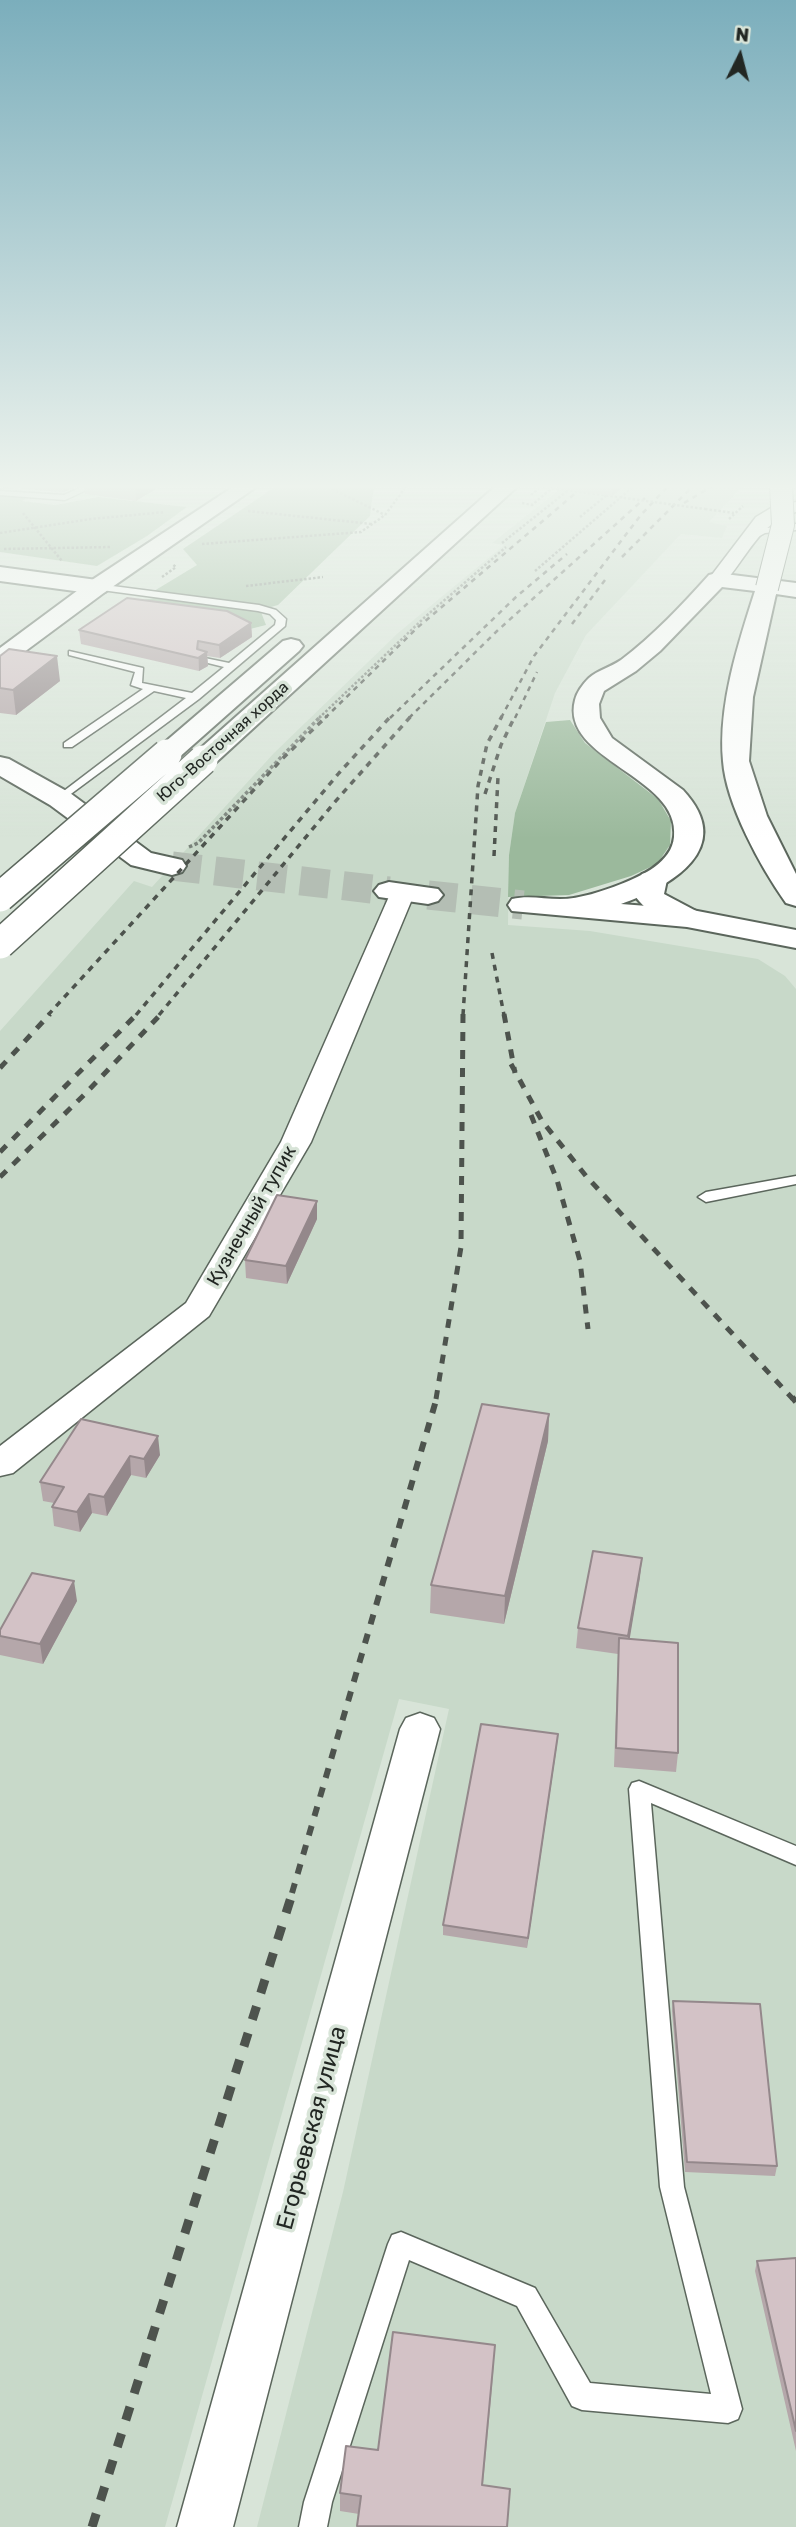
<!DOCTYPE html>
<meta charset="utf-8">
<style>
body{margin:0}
#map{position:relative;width:796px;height:2527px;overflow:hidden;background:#d8e4d8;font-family:Rubik,sans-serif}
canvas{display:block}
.north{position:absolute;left:705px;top:21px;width:70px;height:70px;-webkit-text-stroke:5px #d8e4d8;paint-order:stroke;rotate:6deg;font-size:19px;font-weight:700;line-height:28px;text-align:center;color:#222723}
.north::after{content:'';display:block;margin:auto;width:24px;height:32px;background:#222723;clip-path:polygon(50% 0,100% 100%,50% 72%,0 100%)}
</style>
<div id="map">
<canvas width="796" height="2527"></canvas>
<div class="north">N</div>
</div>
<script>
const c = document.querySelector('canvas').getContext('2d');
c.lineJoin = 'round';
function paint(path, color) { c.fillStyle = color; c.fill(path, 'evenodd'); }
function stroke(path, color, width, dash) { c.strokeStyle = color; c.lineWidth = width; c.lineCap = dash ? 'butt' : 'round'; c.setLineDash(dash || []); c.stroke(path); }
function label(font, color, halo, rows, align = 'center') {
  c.font = font + ' Rubik,sans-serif'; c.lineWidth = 7; c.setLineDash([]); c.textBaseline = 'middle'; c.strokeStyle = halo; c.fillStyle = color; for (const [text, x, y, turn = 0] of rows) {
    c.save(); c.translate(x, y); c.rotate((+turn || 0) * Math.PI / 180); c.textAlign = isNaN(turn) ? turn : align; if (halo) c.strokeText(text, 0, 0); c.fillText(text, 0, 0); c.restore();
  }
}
const built = new Path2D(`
 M565,485h179l-35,37 18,4 -5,12 -41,-4 -95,101 -31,58 -40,120 -6,42 -1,70 82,6 168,28 27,17 11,13v1538h-539l86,-335 106,-483 -50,-10 -234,828h-165v-1496l134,-150 18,6 122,-134 124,-120 106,-88 -12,-2z`);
const green = new Path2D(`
 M278,485h96l-4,31 -92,89 -7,2 -117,-16 43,-26 -14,-16z
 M0,494l28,3 -6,4 33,4 43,-8 89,10 -40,29 -50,30 -97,-14z
 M156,598l105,14 5,13 -20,5 -113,-29z
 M570,720l15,23 73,56 13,22 -1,24 -13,19 -26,12 -62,19 -61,2 1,-42 6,-42 31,-91z`);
const secondaryTunnel = new Path2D(`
 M172,866l217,25
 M428,895l95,10`);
const pathFar1 = new Path2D(`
 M324,485l61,30
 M531,495l12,-10
 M522,503l10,2 20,-17
 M705,509l29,4
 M248,511l124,13
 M23,513l39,48
 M580,517l39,-32
 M729,519l14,-13
 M0,533l91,-14 74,-7
 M502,543l69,-55
 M202,544l159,-12 24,-17 21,-28 -6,-1
 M4,549l107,-2
 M535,571l100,-86
 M162,577l14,-10 -4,-3
 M246,586l77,-9
 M319,718l106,-101 81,-70`);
const path = new Path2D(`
 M189,847l9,-4 123,-127`);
const service = new Path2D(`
 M86,485h11l-32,15 -65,-5v-4l64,4z
 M796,524v6l-31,3 -15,8 -4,-3 14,-9z
 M97,584l162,21 17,5 10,9 -1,7 -86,73 -139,103 -6,-3 2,-2 130,-99 -32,-7 -82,56h-8v-4l79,-54 -12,-4 4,-13 -66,-17v-4l74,17 -1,15 50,10 32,-26 -24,-6v-4l29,6 46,-38 1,-5 -6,-6 -12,-3 -164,-22 -2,-2z
 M796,1176v8l-90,18 -8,-5 8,-5z
 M639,1781l157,65v19l-145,-62 33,384 58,222 -4,10 -10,4 -146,-13 -10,-4 -55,-100 -108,-46 -77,242 -5,25h-28l5,-25 84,-258 4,-9 9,-3 134,56 55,95 121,11 -51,-207 -31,-398 3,-6z`);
const minor = new Path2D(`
 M796,502v10c-36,9 -49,46 -73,72h-12l-3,-4 48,-63 15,-9z
 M403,885l9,2 3,5 -104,250 -102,174 -196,157 -13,3v-30l186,-143 95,-161 110,-250 3,-5z
 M420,1713l14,5 6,11 -207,798h-56l223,-798 6,-11z`);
const tertiary = new Path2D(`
 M0,567l97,13 8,2 3,5 -3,5 -8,2 -97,-13z
 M652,871l10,3 5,6 -3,14 34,18 4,6 -4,6c-23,6 -55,-12 -65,-32l9,-18z`);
const secondary = new Path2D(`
 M236,485h23l-154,107 -97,72 -8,2v-18l89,-66z
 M717,573l79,10v14l-20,-3 -23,103 -4,64 18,55 29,58v32l-10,-3c-25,-35 -60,-99 -63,-142 -5,-56 15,-117 32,-170l-33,-4 -62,64 -24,20 -32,20 -5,13 1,14 12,20 71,52c54,58 -11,96 -62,114l66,5 109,21v18l-109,-21 -175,-16 -4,-6 4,-6c16,-4 32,0 48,0 20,0 43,-8 61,-15 21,-8 51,-22 53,-47 7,-61 -115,-77 -99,-137 2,-8 8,-16 14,-22 9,-8 22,-11 32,-18 33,-25 61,-55 88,-85z
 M0,757l9,2 61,34 81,60 31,7 4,6 -4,6 -10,3 -41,-10 -81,-60 -50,-29z
 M389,882l49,7 5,6 -5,6 -10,3 -49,-7 -5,-6 5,-6z`);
const primary = new Path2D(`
 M497,485h22l-307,281 -9,2 -9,-2 -4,-6 4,-6z
 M291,639l8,2 4,5 -4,5 -123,109 -9,2 -9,-2 -4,-6 4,-6 125,-107z`);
const railFar4 = new Path2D(`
 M684,503l30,-18
 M622,557l72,-72
 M572,624l36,-48
 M325,718l92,-90 168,-143
 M390,718l126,-121 51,-43
 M409,718l88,-87 148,-133
 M501,718l33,-62 106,-140 29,-31
 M515,718l22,-46`);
const railFar3 = new Path2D(`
 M485,794l16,-49 14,-29
 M494,856l4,-79
 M492,953l12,62
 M48,1015l234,-256 45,-43
 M136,1015l203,-242 52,-57
 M159,1015l175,-212 77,-87
 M463,1015l15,-229 9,-42 15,-28`);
const railFar2 = new Path2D(`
 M504,1014l11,59
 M511,1064l31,57 44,55 207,223
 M0,1068l50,-54
 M531,1115l26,65 23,81 8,68
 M0,1152l137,-138
 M0,1177l85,-83 76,-80
 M436,1399l25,-152 2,-233`);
const railFar1 = new Path2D(`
 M792,1397l4,5
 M292,1893l145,-496`);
const rail = new Path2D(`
 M92,2527l201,-636`);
const pathBridge = new Path2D(`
 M530,485l175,24`);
const secondaryBridge = new Path2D(`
 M767,588l16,-63 -2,-40`);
const primaryBridge = new Path2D(`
 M0,897l167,-143
 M0,944l203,-184`);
const wall = new Path2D(`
 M0,485h79l-15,7 -64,-5z
 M84,485h78l-26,16 -51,-7z
 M559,485h67l-14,11 -53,-7z
 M251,623l1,14 -32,21 -13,-2 1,10 -9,5 -118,-27 -2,-14z
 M0,656l60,25 -44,34 -16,-2z
 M317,1201v18l-30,65 -41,-6 -1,-18z
 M549,1414l-1,27 -44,183 -74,-11 1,-28z
 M81,1419l79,36 -14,23 -15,-3 -24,41 -15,-3 -12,19 -26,-6 -2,-19 2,-4 -11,-2 -3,-19z
 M640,1577l-11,62 49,114 -2,19 -62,-5 4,-113 -42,-6 2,-20z
 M77,1601l-34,63 -43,-9v-25z
 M558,1734l-31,214 -84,-13v-10z
 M673,2001l104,165 -2,10 -90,-4 -13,-161z
 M796,2258v193l-41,-180 2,-10z
 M494,2364l-11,121 24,42h-150l2,-13 -19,-3v-18l38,-43z`);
const shadedWall = new Path2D(`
 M63,485h16l-15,7z
 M135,485h27l-26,16z
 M613,485h13l-14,11z
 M251,623l1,14 -32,21 -1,-13z
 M198,641v16l9,-5 1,14 -9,5z
 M57,656l3,25 -44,34 -3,-25z
 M317,1201v18l-30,65 -1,-18z
 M549,1414l-1,27 -44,183 1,-28z
 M158,1436l2,19 -14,23 -2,-19z
 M130,1456l1,19 -24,41 -3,-19z
 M89,1494l3,19 -12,19 -3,-20z
 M642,1558l-2,19 -13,78 1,-19z
 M74,1581l3,20 -34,63 -3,-20z
 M558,1734l-1,11 -30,203 1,-10z`);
const building = new Path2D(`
 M127,598l100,13 24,12 -32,22 -21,-4 -1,8 10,3 -9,6 -119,-28z
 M9,649l48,7 -44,34 -13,-2v-32z
 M277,1195l40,6 -31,65 -41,-6z
 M482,1404l67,10 -44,182 -74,-11z
 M81,1419l77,17 -14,23 -14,-3 -26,41 -15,-3 -12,18 -25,-5 12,-20 -24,-5z
 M593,1551l49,7 -14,78 -50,-8z
 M32,1573l42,8 -34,63 -40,-8v-6z
 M619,1638l59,5v110l-62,-5z
 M481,1724l77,10 -30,204 -85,-13z
 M673,2001l87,3 17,162 -90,-4z
 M796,2258v173l-39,-170z
 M393,2332l102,13 -13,140 28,4 -3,38 -150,-1 4,-30 -21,-3 6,-47 32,4z`);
const farStreetnames = [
 ["Юго-Восточная хорда",223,742,-42]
];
const streetNames = [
 ["Кузнечный тупик",252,1216,-60]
];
const nearStreetnames = [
 ["Егорьевская улица",312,2128,-75]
];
paint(built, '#c8d9c9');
paint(green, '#9bb99c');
stroke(secondaryTunnel, '#b4beb4', 29, [29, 14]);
stroke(service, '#5b665c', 3);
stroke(minor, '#5b665c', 3);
stroke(tertiary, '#5b665c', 4);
stroke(secondary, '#5b665c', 4);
stroke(primary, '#5b665c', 4);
stroke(pathFar1, '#79827a', 2.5, [2.5, 2]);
stroke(path, '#79827a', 3.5, [3.5, 2.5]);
paint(service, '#fff');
paint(minor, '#fff');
paint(tertiary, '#fff');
paint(secondary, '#fff');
paint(primary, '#fff');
stroke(railFar4, '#4d534d', 2.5, [5, 5]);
stroke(railFar3, '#4d534d', 3.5, [6, 6]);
stroke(railFar2, '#4d534d', 5, [9, 9]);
stroke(railFar1, '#4d534d', 6, [10, 10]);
stroke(rail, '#4d534d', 9, [14, 14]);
stroke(secondaryBridge, '#5b665c', 24, []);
stroke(primaryBridge, '#5b665c', 32, []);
stroke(pathBridge, '#79827a', 2.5, [2.5, 2]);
stroke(secondaryBridge, '#fff', 22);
stroke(primaryBridge, '#fff', 29);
paint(wall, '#b5a7aa');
paint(shadedWall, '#94888b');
paint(building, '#d3c2c6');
stroke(building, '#94888b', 2);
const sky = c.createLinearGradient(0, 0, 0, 839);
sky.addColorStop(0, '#7baebc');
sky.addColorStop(0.58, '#edf3ed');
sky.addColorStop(1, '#edf3ed00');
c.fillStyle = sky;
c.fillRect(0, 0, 796, 839);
label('16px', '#222723', '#d8e4d8', farStreetnames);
label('19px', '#222723', '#d8e4d8', streetNames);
label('23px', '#222723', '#d8e4d8', nearStreetnames);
</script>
